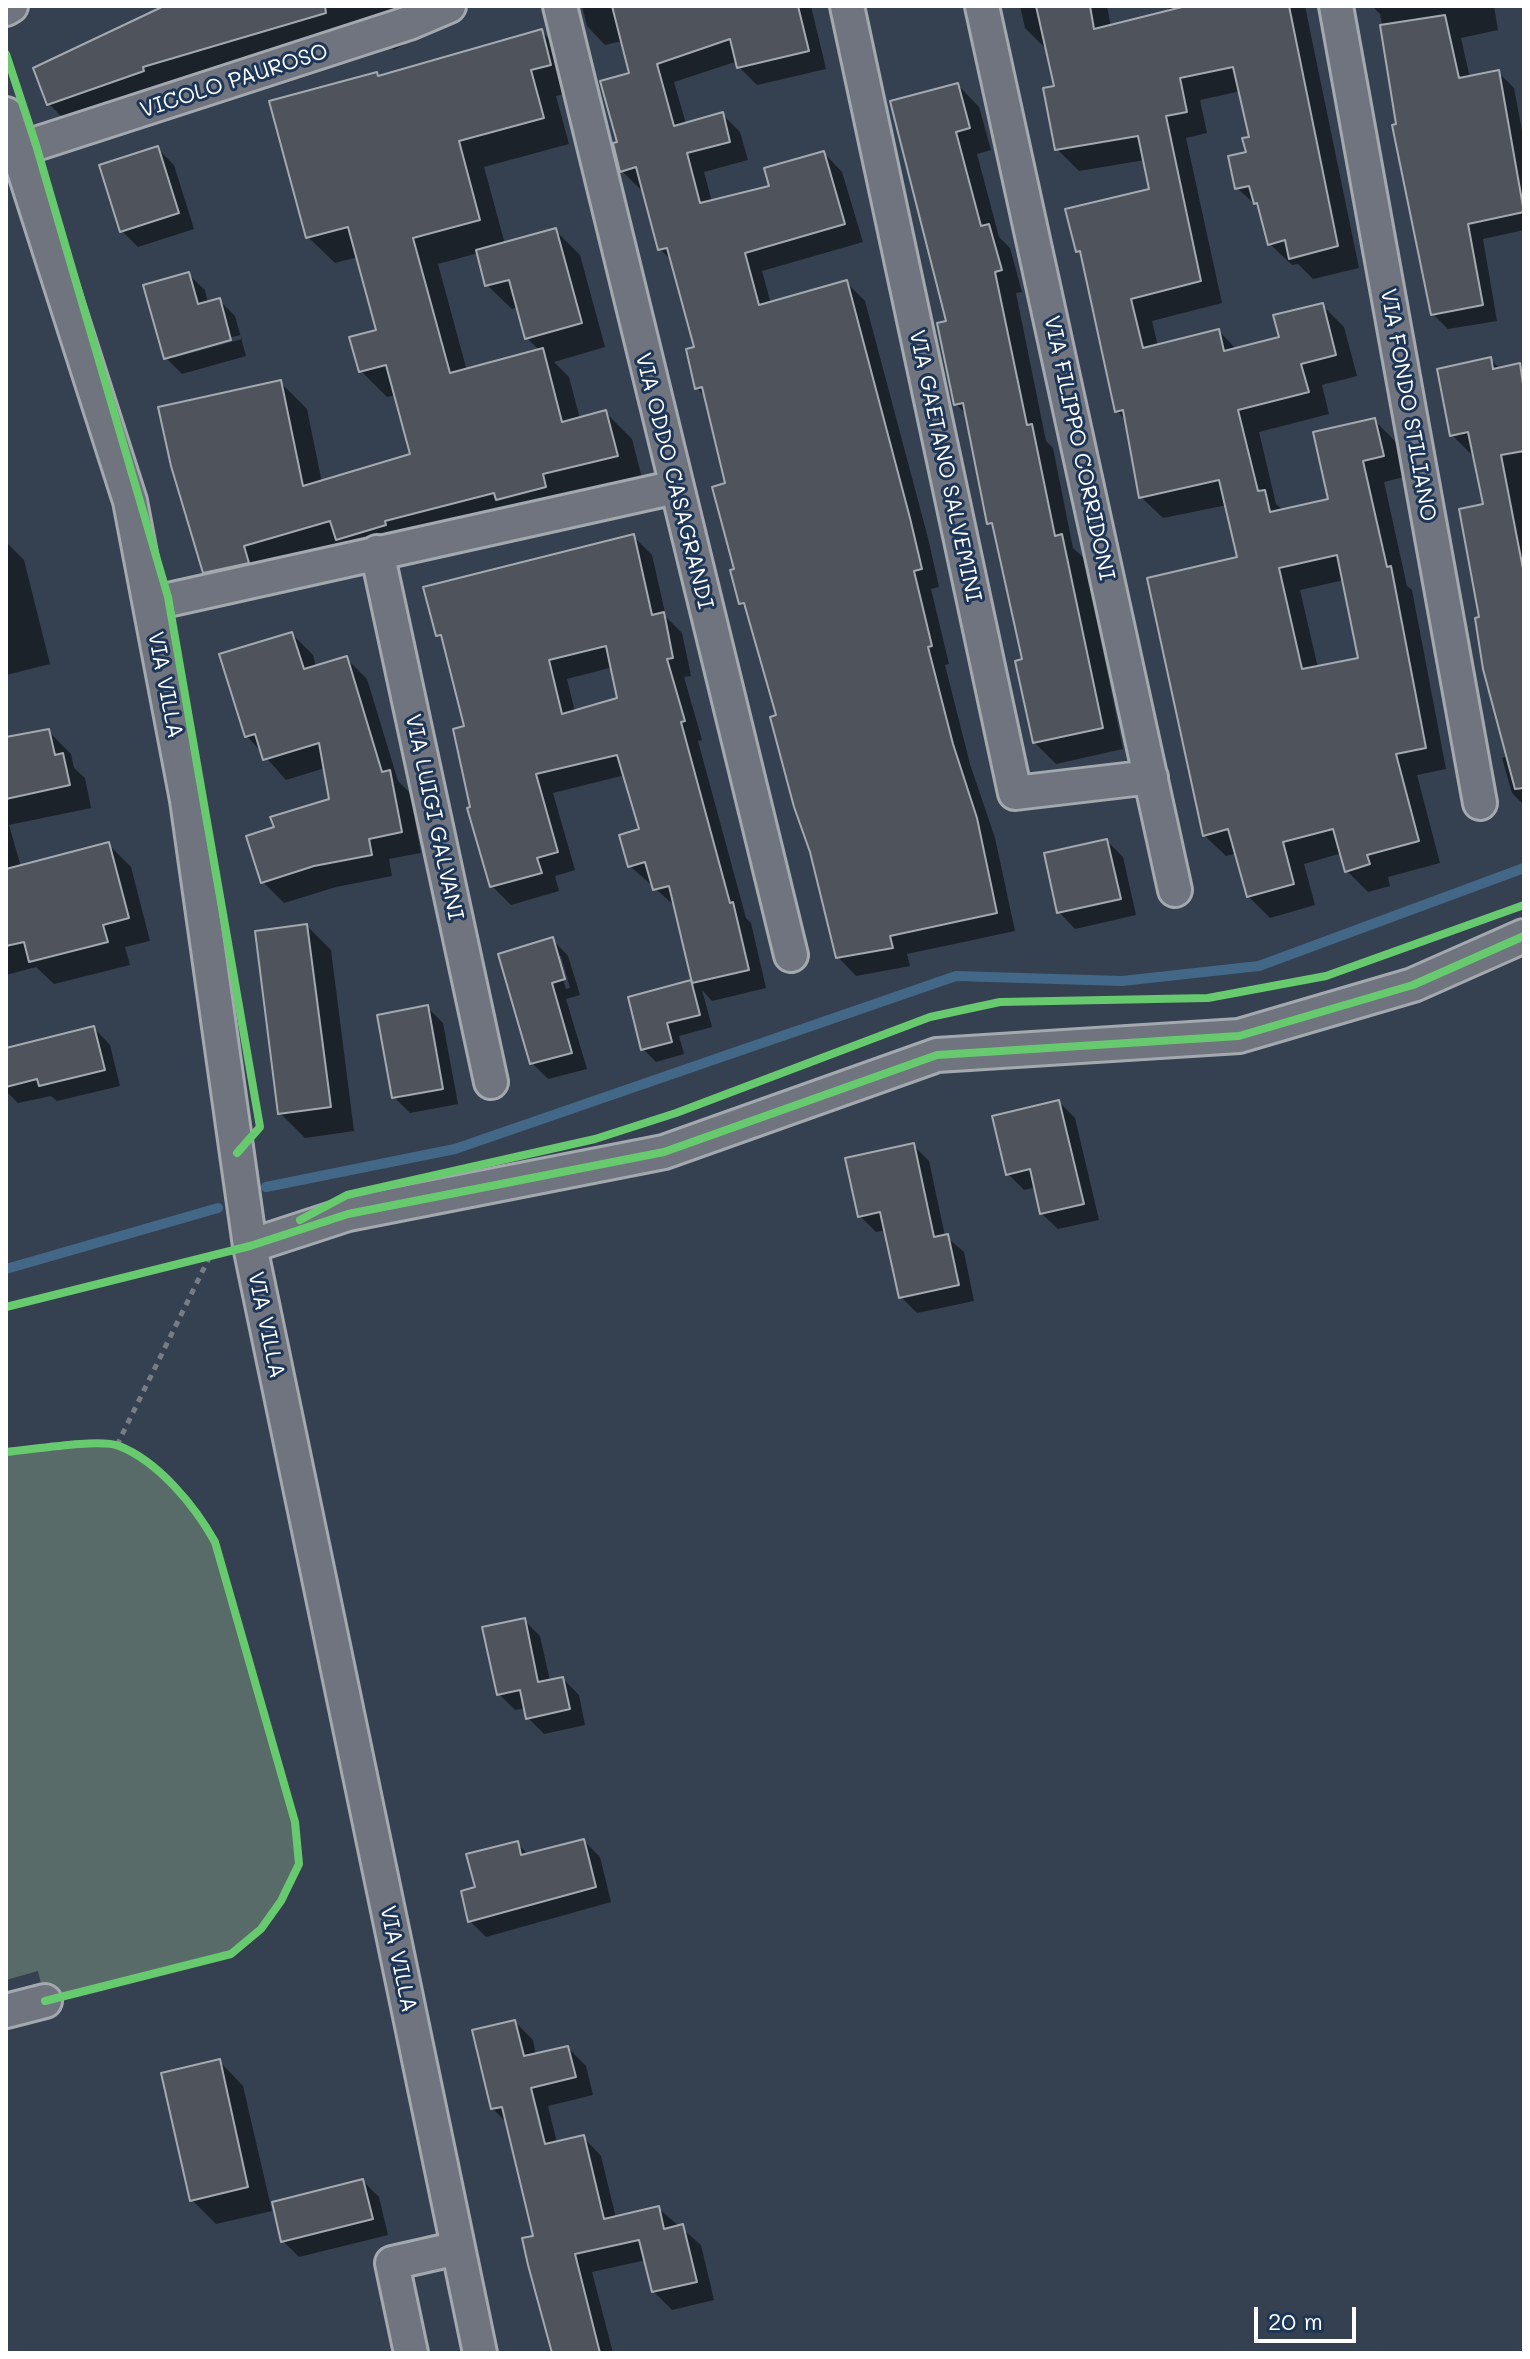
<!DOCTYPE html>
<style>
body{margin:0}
#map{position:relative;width:1530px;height:2359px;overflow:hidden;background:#354050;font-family:Mali,sans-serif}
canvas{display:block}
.frame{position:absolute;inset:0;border:8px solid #fff;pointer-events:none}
.scale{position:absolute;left:1254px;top:2307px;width:102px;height:36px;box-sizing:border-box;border:4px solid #fff;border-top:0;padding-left:10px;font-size:24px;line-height:28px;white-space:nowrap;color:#fff;-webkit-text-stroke:6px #1d3557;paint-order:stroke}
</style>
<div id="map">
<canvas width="1530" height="2359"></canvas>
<div class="frame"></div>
<div class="scale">20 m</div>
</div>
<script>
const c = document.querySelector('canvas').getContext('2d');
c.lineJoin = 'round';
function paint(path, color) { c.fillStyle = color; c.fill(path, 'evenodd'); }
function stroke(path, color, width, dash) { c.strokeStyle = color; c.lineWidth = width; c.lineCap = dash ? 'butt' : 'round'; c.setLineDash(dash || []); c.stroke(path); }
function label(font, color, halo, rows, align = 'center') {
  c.font = font + ' Mali,sans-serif'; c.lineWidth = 6; c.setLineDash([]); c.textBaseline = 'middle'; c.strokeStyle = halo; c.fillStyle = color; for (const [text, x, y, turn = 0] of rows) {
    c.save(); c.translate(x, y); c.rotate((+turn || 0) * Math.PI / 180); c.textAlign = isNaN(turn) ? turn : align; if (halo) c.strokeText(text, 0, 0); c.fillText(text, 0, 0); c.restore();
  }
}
const green = new Path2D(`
 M73,1445h44l49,33 31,31 18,33 80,280 4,42 -38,65 -30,25 -186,47 -7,-30 -32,9v-528z`);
const shadow = new Path2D(`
 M164,6h291l3,7 -64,37 -11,-12 -302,98 -32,-32z
 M582,6h229l15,63 -69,16 -18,-18 -1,-6 -64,21 12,42 36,-10 18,18 8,28 -44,12 8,30 59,-15 53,-34 18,19 21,70 -101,29 9,33 75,-22 19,19 63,237 11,49 -8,2 18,75 -4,1 25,99 25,74 20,93 -108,23 3,12 -54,10 -18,-19 -60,-240 -30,-106 -7,-8 -14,-118 -20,-87 -10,-10 -1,-39 -23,-87 -13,-13 -16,-61 -4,1 -18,-18 -3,-28 12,-69 -9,-33 -17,4 -18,-19z
 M1020,6h87l4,21 58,-15 -1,-6h137l54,262 -46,11 -15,-15 -6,1 -22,-21 -9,-34 -24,-22 15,-50 -11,-47 -41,9 7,33 -21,5 36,165 -70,18 6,25 61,-15 18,19 44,-11 41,-34 22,22 13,49 -35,9 7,29 -70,18 17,72 8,7 46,-10 44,-81 22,22 8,35 -20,5 23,104 5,4 34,179 -29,6 23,88 -52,14 2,9 -22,6 -22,-22 -4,-17 -38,11 11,41 -45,13 -22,-22 -11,-43 -11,3 -22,-21 35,-277 -12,-53 -64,13 -22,-21 -13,-75 -11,-11 -34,-155 -5,-5 74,-61 -7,-30 -66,11 -22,-22v-62l-10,-37 -22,-22zM1344,580l16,80 -42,8 -18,-78z
 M1372,6h122l4,24 -37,8 9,40 28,-6 16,16 10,53v89l-41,9 14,82 -49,8 -15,-15 -53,-300z
 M541,31l27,26 8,34 -20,5 13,48 -85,23 21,77 50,-14 25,25 25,92 -51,15 15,15 11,42 26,-6 26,26 11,43 -411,116 -27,-26 75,-190 27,27 15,74 90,-28 -16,-60 -9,2 -26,-26 17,-40 -20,-74 -23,6 -27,-26 68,-163 4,3zM478,253l9,32 25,24 6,-2 9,31 13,13 -73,20 -29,-107z
 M958,85l21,22 12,43 -14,4 22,83 11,11 12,44 -6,1 30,148 7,7 20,100 11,10 39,191 -67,15 -22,-22 -9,-81 -29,-132 -7,-6 -22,-108 -11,-11 -8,-81z
 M158,149l16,16 20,64 -56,18 -16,-16z
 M188,274l17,16 3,13 11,-3 16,16 11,40 -64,18 -16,-16zM240,335l2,4 -69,19v-4z
 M1490,359l10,10 19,-4 5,5v435l-12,-12 -10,-35 6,-2 -27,-137 4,-113 -11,-49 -22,-22z
 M633,536l19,19 14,62 16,16 9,43 -7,1 18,63 -4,1 48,177 5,5 15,65 -54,13 -10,-11 10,37 -33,9 5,18 -28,8 -13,-13 47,-67 4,4 -18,-79 -46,-41 11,-35 -16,-56 -72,18 22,77 -20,6 4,15 -48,14 -19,-19 -19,-78 -6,-80 -22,-85 -7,-8zM613,667l6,32 -44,13 -8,-33z
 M6,542l18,18 26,104 -44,11z
 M292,634l21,21 3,12 30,-9 21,21 31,102 12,12 11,60 -32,6 3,17 -56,11 -52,16 -21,-21 13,-53 55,-29 -6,-32 -39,12 -39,-44z
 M48,731l23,23 3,14 11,10 6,30 -82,17 12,42 87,-23 23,23 19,74 -25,6 5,18 -76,19 -18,-17 -30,8v-236z
 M1107,841l16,16 13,58 -61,14 -16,-17z
 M307,926l24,24 23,181 -49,7 -25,-25z
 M552,939l16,17 12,39 -14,4 21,70 -39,10 -16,-16zM556,956h5l9,32 -4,1z
 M427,1007l16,16 15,81 -48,9 -16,-16z
 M94,1028l16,17 10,41 -63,15 -6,-5 -33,7 -12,-12v-41z
 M1059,1102l16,16 24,102 -41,9 -17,-16 -5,-26 -12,3 -16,-16z
 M913,1145l16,16 16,75 19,16 10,49 -57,12 -16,-16 -15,-67 -10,2 -16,-16z
 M524,1620l16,16 10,45 13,-2 16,16 6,30 -41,9 -16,-16 -2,-10 -11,2 -16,-16z
 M584,1841l16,16 11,45 -125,35 -16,-16 7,-32 40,-45 12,11z
 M515,2022l18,18 3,15 32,-7 18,18 7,29 -45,11 9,37 26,-6 18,19 15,62 42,-10 43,37 13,55 -42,10 -19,-19 -7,-31 -54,12 21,81h-59l-19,-116 -27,-113 -16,-16z
 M219,2061l24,25 29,125 -56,13 -24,-24z
 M363,2181l16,16 9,38 -89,22 -16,-16z`);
const stream = new Path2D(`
 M266,1187l189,-38 501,-173 166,5 137,-15 265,-98
 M6,1269l212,-61`);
const building = new Path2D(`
 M164,6h161l1,7 -183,54 1,4 -97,34 -14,-37z
 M612,6h186l11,45 -72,17 -7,-29 -73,25 17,62 49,-14 7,30 -43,11 13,50 69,-17 -5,-18 60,-17 21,73 -100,29 14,52 88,-25 63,238 12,51 -8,2 18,75 -4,1 25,97 24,74 20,95 -107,23 3,12 -57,10 -26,-106 -16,-45 -24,-90 6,-2 -32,-112 -5,1 -9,-34 4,-1 -22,-82 13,-4 -23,-96 -7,2 -9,-40 8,-2 -27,-99 -9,2 -22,-83 -16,5 -7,-29 4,-1 -17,-61 29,-8z
 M1036,6h54l4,23 92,-23h103l49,240 -49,13 -4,-19 -17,5 -11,-42 -3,1 -5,-18 -14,3 -7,-33 18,-4 -4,-14 7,-1 -16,-70 -53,11 7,34 -21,4 35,165 -70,18 12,49 76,-19 5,22 55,-14 -6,-22 50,-12 13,52 -35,9 8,28 -71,18 20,81 7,-1 5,22 58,-13 -15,-67 62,-14 9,38 -21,5 24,106 4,-1 35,182 -30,6 23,87 -52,14 3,9 -25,8 -12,-43 -50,13 11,42 -47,13 -19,-68 -25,7 -56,-258 90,-21 -18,-77 -80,18 -16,-88 -8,2 -35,-161 -4,1 -11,-43 84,-20 -11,-53 -83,14 -12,-62 11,-2zM1337,555l21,103 -56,11 -23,-101z
 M1445,15l14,63 40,-8 25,142 -56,12 15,81 -52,10 -39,-190 4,-1 -16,-99z
 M542,29l9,36 -20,5 13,48 -85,23 21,79 -67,18 37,135 93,-25 19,74 44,-12 12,46 -75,18 3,13 -50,13 -2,-7 -109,28 1,4 -50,15 -6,-19 -86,25 5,17 -46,10 -32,-107 -13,-59 123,-27 22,106 107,-32 -24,-89 -27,7 -10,-35 27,-7 -28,-103 -42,11 -37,-137 108,-29 1,4z
 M958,83l12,45 -14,4 25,94 8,-2 13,46 -7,2 32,153 5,-1 23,112 7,-2 41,194 -70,15 -18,-82 7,-2 -30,-136 -5,1 -24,-121 -9,2 -17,-82 9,-2 -56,-220z
 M158,146l21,67 -59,19 -21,-67z
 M556,228l26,95 -57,16 -16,-59 -24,6 -9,-36z
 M189,272l9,32 22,-6 11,42 -67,19 -21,-74z
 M1491,357l2,12 27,-6 4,28v60l-23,4 23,119v214l-9,1 -32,-120 -8,-51 4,-1 -20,-108 24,-5 -15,-72 -18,4 -13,-67z
 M634,534l18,81 12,-3 9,46 -6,1 18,62 -4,1 49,181 3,-1 16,68 -57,13 -23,-97 -16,4 -8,-28 -17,5 -9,-32 20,-6 -22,-74 -81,19 22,78 -21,6 5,15 -52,14 -23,-79 3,-1 -17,-78 11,-3 -23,-91 -5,1 -13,-49zM606,646l11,52 -55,16 -13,-54z
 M292,632l12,37 43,-13 35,116 8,-2 12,62 -33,7 3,16 -58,11 -53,17 -15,-47 28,-9 -4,-10 59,-18 -10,-56 -56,17 -8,-26 -10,3 -26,-83z
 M49,729l6,26 8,-2 7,32 -64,14v-62z
 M1107,839l14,60 -64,14 -13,-60z
 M109,842l20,76 -26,7 5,17 -79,20 -5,-20 -18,4v-77z
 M307,924l24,183 -53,7 -23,-183z
 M553,937l12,42 -13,4 20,70 -42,11 -32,-110z
 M691,980l9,35 -33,8 5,19 -31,8 -13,-53z
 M428,1005l15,84 -51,9 -15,-83z
 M94,1026l11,44 -66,16 -2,-7 -31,8v-39z
 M1059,1100l25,104 -44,10 -10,-45 -24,6 -14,-59z
 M914,1143l20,94 14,-3 11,51 -60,13 -19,-86 -22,5 -13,-59z
 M525,1618l13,64 25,-5 7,32 -44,10 -6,-29 -23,5 -15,-68z
 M584,1839l12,48 -128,35 -7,-31 14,-4 -9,-33 52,-13 3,14z
 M515,2020l9,36 44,-10 8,31 -45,11 14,56 39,-9 20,84 55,-13 5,23 19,-5 14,58 -45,10 -13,-52 -64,14 25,99h-48l-24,-88 -6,-27 11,-2 -31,-129 -11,2 -19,-79z
 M220,2059l28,128 -58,14 -29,-128z
 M363,2179l10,40 -92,23 -9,-40z`);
const path = new Path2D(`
 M117,1445l93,-189`);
const minor = new Path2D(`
 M560,6l231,949
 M847,6l168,787 136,-16
 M982,6l193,884
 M1336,6l144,797
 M6,9l5,-3
 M6,114l124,387 57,299 63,446 230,1107
 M17,150l392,-127 40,-17
 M377,552l114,530
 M150,604l526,-117
 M250,1246l98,-32 316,-62 273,-97 302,-19 174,-51 111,-49
 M6,2011l39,-10
 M411,2353l-19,-90 66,-15`);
const cycleway = new Path2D(`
 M6,54l30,91 132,452 92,530 -23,26
 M300,1220l47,-25 248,-56 81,-26 254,-96 70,-15 208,-4 118,-22 198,-71
 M6,1307l244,-61 98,-32 316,-62 273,-97 302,-19 174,-51 111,-49
 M6,1452c24,-2 93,-14 113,-6 39,15 76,60 96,96l80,280 4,42 -18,37 -20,28 -30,25 -186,47`);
const streetNames = [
 ["VICOLO PAUROSO",234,81,-18],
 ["VIA FONDO STILIANO",1408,405,80],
 ["VIA FILIPPO CORRIDONI",1079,448,78],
 ["VIA GAETANO SALVEMINI",945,466,78],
 ["VIA ODDO CASAGRANDI",674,481,76],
 ["VIA VILLA",165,685,79],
 ["VIA LUIGI GALVANI",434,817,78],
 ["VIA VILLA",266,1325,78],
 ["VIA VILLA",398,1959,78]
];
paint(green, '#586b69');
paint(shadow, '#0007');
stroke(stream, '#436787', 10);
paint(building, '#4e535c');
stroke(building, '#a4a9b0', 2);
stroke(minor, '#a4a9b0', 38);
stroke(path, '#767d86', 5, [6, 6]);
stroke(minor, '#6f747e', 32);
stroke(cycleway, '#67ca6e', 8);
label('22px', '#fff', '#1d3557', streetNames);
</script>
